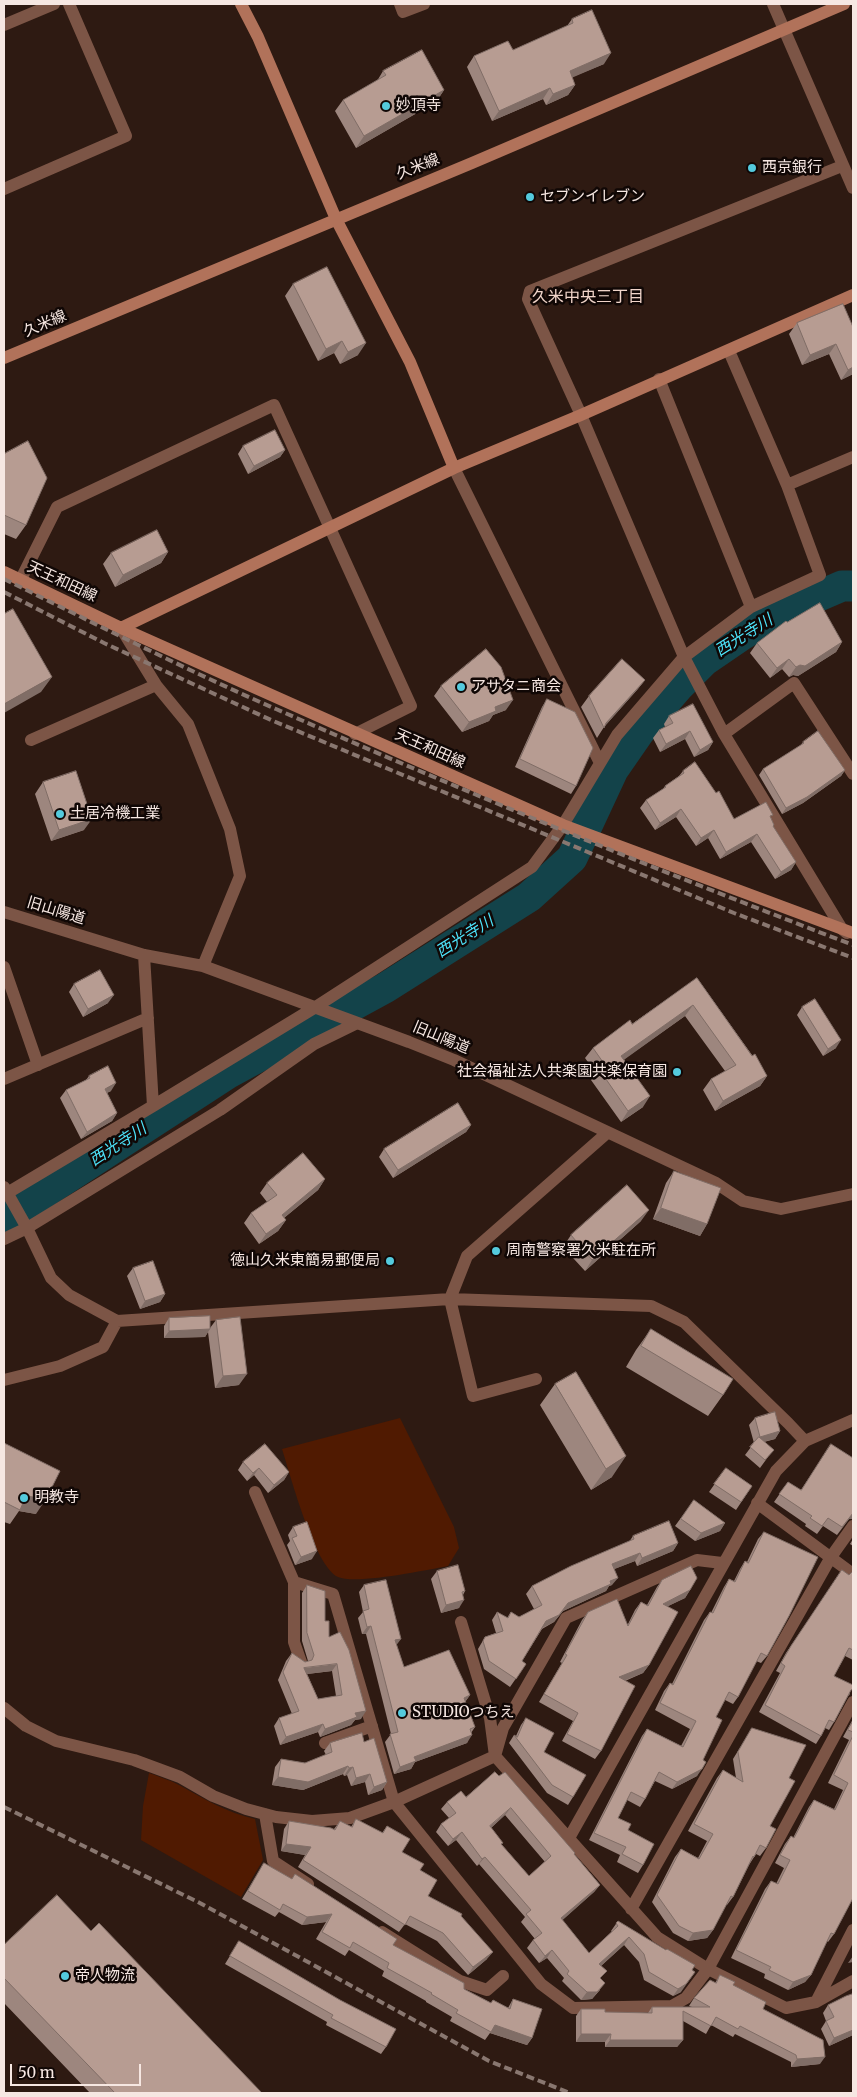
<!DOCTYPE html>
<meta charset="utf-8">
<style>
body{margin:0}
#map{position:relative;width:857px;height:2097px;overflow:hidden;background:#2e1a12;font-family:Merriweather,serif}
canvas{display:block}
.frame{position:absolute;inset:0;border:5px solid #f6e7e2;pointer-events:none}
.scale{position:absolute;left:10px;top:2064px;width:131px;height:22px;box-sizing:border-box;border:2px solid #f6e7e2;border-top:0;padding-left:6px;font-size:15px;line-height:18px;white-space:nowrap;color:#f6e7e2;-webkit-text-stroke:4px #100705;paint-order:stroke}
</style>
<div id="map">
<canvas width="857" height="2097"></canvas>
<div class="frame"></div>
<div class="scale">50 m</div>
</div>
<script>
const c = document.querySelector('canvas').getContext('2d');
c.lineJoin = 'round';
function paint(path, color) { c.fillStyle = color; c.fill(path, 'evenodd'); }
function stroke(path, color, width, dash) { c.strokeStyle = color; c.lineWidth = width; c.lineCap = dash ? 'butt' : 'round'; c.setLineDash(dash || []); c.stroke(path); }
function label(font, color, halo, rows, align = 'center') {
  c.font = font + ' Merriweather,"Noto Sans JP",serif'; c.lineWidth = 5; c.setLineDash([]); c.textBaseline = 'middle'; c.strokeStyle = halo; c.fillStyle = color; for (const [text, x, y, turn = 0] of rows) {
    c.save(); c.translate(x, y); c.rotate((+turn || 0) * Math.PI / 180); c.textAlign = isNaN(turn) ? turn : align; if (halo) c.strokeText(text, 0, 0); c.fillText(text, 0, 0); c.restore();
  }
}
const green = new Path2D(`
 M400,1418l54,109 5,21 -11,18c-22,4 -92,19 -110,11 -24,-12 -47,-100 -56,-128z
 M149,1773c10,4 21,7 30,12 24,13 48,28 76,34l8,41 -22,37 -100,-57 2,-34z`);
const river = new Path2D(`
 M4,1219l223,-145 158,-86 144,-91 43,-39 41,-88 27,-39 38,-44 26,-26 38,-26 35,-21 65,-28h11`);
const street = new Path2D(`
 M400,4l3,8 21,-8
 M773,4l80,184
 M4,25l50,-21
 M842,166l-312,125 -2,8 53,116 103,242 40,77 118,195 5,4
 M4,189l122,-53 -57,-132
 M659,379l92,228
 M454,468l146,295
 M787,485l66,-28
 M20,581l37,-74 217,-102 137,301 -56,28
 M121,628l35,57
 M724,734l70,-51 59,91
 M31,740l125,-55 32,39 42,105 10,47 -37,90
 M4,912l140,43 59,11 206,76 45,18 262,123 27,18 38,8 72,-15
 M144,955l9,151
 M4,967l34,98
 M4,1079l144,-61
 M4,1187l23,41 24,50 18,17 48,26 333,-22 201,7 33,16 104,101 17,18
 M4,1195l149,-89 161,-98 218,-141 31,-42 54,-90 67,-78 67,-50 69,-32 -33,-90 -58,-134
 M4,1239l23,-11 193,-118 94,-66 43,-21
 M536,1379l-63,17 -23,-97 17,-43 140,-123
 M4,1380l56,-14 43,-19 14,-26
 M255,1492l39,90 39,12 61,208 147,182 32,24 99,-2 14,-8 22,-29 145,-267
 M757,1503l96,71
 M294,1582v60l7,20
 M461,1622l29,96 5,38 162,181 51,32 78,39 30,-6 37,-21
 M4,1708l22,18 30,15 78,19 46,17 33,19 33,13 30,8 36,4 38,-3 44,-16 101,-46 8,-28 63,-110 131,-58 25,3
 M325,1743l47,-17
 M265,1814l8,47 35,23
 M569,1838l207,-367 29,-30 48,-21
 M631,1909l200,-352 22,-31
 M382,1932l78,49 27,9 16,-14
 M816,2002l37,-72`);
const secondary = new Path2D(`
 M241,4l17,33 78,182 74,143 44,106
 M4,358l468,-195 372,-159
 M4,572l117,56 442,197 290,108
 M121,628l333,-160 127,-53 272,-120`);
const rail = new Path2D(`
 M4,579c90,44 180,90 272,130 191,84 383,162 577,236
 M4,592l100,51 167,77 463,193 119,45
 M4,1807l194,95 291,159 81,32`);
const wall = new Path2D(`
 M572,19l32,45 -32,13 3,8 -7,10 -22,10 -3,-6 -51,22 -25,-54 7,-11 39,-6 54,-24z
 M383,71l61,19 -8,12 -80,46 -21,-37 8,-11 34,-19z
 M293,284l65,71 -18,9 -6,-11 -16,8 -33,-65z
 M843,304l10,70 -12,6 -12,-26 -27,11 -13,-31 8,-11z
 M243,446l42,4 -5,7 -32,17 -10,-20z
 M4,454l22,71 -10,14 -12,-5z
 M168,552l-7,11 -46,24 -12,-23 8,-11z
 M787,622l55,20 -6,10 -38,24 -5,-1 -4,2 -7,-8 -12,9 -20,-25 7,-10z
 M645,680l-8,10 -33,37 -7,11 -16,-31 8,-11z
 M441,686l65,24 -13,5 -4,6 -27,11 -28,-36z
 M547,699l29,87 -5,8 -56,-27 27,-60z
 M669,716l44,26 -5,8 -14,7 -9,-18 -25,13 -7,-14 6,-8 6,-3 -1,-3z
 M803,742l42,28 -4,6 -38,27 -21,11 -23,-39 4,-6 37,-23z
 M683,771l51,48 37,-1 3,7 -1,2 23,35 -5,8 -16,9 -24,-37 -31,17 -12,-21 -12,8 -20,-29 -21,13 -15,-22 6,-8 17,-11 2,-3 14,-10z
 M43,782l41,48 -33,11 -16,-47z
 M697,978l70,98 -7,10 -45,25 -12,-21 8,-11 14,-8 -40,-55 -61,43 19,48 -22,15 -30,-42 5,-7 -11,-15 8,-10 39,-24z
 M74,984l34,19 -25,14 -14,-25z
 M802,1007l34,41 -13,8 -26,-41z
 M89,1076l22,15 -4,2 10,20 -5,8 -31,18 -21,-41 6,-8 20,-10z
 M471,1125l-5,7 -73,46 -14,-21 5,-8z
 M674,1171l33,53 -7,12 -47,-17 13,-36z
 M325,1179l-7,11 -34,28 2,2 -8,11 -19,13 -15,-21 7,-10 16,-11 -7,-9 7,-10z
 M641,1221l-56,50 -22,-24 8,-12z
 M133,1268l32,26 -5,8 -20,7 -13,-33z
 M169,1318l41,10 6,-8 23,65 -24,3 -7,-56 -3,5 -41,1v-12z
 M651,1329l72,66 -15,21 -82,-49 10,-17z
 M555,1384l57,93 -21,13 -51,-85z
 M755,1418l25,13 -5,8 -11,3 4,15 -8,11 -15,-13 9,-12 -5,-18z
 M4,1443l32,71 -17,-3 -9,13 -6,-2z
 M853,1457v62h-4l-12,16 -14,-9 -6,8 -12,-8 1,-2 -32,-22 14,-20 12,8z
 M243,1462l46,10 -5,8 -16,13 -14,-18 -7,6 -9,-11z
 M726,1468l26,18 -16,24 -27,-18z
 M694,1500l31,23 -5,8 -25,10 -20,-15z
 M293,1527l19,32 -17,6 -8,-20 3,-4 -2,-6z
 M764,1532l3,124 -6,7 -5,-2 -18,36 -5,7 -8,-4 -9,17 -13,43 -6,16 -25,13 -17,-8 -10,18 -5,8 -13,-7 -9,18 10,12 15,35 -5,8 -21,-11 3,-7 -31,-15 53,-104 5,-7 34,17 9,-17 -35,-19 9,-19 6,-8 2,1 32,-64 6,-8 1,1 13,-26 5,-8 5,2 6,-12 5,-8 2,1 11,-23z
 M633,1536l45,7 -5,8 -36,15 -2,-5 -21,8 -2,16 -3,1 -3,5 -43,20 -9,11 -12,7 -20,32 4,3 -16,23 -26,-18 -6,-20 7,-12 11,-4 -4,-13 5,-8 10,6 4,-6 8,5 15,-8 -8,-15 6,-8 97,-44z
 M853,1539v7l-3,-2z
 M842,1570l7,5 4,-3v88l-8,-4 -11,20 16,18 -2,2 -14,26 -5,8 -4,-2 -4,8 -5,8 -57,-32 21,-39 -4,-2 10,-18z
 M437,1571l28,20 -2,4 -4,13 -18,5 -10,-34z
 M662,1580l28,10 -5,8 -17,8 -19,59 -6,8 -18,8 -24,70 -6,8 -33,-18 11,-20 -34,-19 23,-39 -2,-1 22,-42 6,-8 40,12 7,-14 6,-8 6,3 10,-18z
 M307,1585l18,36 4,16 32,82 -6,1 -4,5 -31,12 -2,-5 -38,13 -6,-19 5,-8 13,-4 -14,-34 8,-19 6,-8 13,9 3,-1 -6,-20v-48zM332,1671l4,25 -18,3 -11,-25z
 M364,1585l32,60 8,22 66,28 -5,7 10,25 -4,6 -4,10 -52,19 -4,7 -17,5 -9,-32 6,-8 -25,-100h-4l-4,-16 5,-6 -4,-20z
 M526,1718l18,34 29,45 -5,8 -21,-12 -38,-50 5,-8 2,1 5,-11z
 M853,1719v179l-19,36 -6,8 -1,-1 -16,34 -6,7 -17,8 -24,-12 1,-4 -34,-16 34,-69 6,-8 5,3 8,-16 -9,-5 10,-19 6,-8 2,2 16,-31 5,-7 20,9 9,-19 -15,-7 21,-43 -6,-3z
 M752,1728l37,50 -19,48 -4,22 -6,8 -4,-2 -7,11 -16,32 -6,8 -1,-1 -13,26 -6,8 -19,3 -15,-8 -21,-31 23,-45 6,-8 17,9 9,-17 -19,-10 29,-53 6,-8 13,8 -3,-19z
 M364,1742l23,40 -5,8 -14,5 -3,-13 -14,4 -4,-11 -3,1 -1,-2 -40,16 -31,-5 3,-18 6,-8 24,4 21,-8 -2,-4 6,-8z
 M495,1772l80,81 -1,1 26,31 -6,7 -32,28 27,33 23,-21 -1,-1 7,-10 63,71 -8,4 -29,-16 -5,-18 -15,-17 -23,21v13l-1,11 -8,9 -11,1 -19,-19 2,-3 -17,-20 -8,5 -12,-15 6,-8 2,-1 -14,-17 4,-5 -46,-53 -2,2 -21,-26 -8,6 -12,-14 5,-8 8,-6 -8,-9 6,-7 19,-5zM505,1815l40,47 -16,14 -27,-31 -11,-17z
 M356,1819l26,14 5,-7 15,26 18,18 8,26 33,20 26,43 -19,16 -31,-34 -32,-17 -6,8 -101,-65 7,-12 -24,-4 3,-22 5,-8 45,8 6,-8 11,6z
 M264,1863l28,16 3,-5 98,71 71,44 27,14 2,-3 15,8 5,-9 19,39 -5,7 -37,-12 -5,7 -35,-19 2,-4 -26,-15v-1l-44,-25 2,-5 -35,-21 -4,6 -29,-17 10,-17 -24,3 -23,-13 -4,5 -33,-18z
 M91,1931l171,162h-172l-86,-90v-58z
 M239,1941l147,106 -5,7 -55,-29 1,-3 -102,-58z
 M720,1975l43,34 57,55 -29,3v-5l-56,-28 -2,3 -22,-12 -5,9 -23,-13v19l-6,7h-72v-5h-29v-26l5,-7 24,3 43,1 4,-6h40l-3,-1 5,-8 21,-15z
 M853,1994v41l-24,11 -8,-17 5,-8 -3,-8 5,-8z`);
const shadedWall = new Path2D(`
 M611,53l-7,11 -42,18 8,-11z
 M575,85l-7,10 -22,10 7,-11z
 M550,88l-7,11 -51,22 7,-10z
 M444,90l-8,12 -80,46 8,-12z
 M342,341l-8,12 -16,8 8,-12z
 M366,343l-8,12 -18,9 8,-12z
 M836,344l-7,10 -27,11 8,-10z
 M853,367v7l-12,6 7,-10z
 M285,450l-5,7 -32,17 6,-8z
 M168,552l-7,11 -46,24 8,-12z
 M842,642l-6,10 -38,24 -5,-1 -4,2 7,-10z
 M789,659l-7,10 -12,9 7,-10z
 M52,677l-11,15 -37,21v-9z
 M645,680l-8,10 -33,37 2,-4z
 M513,700l-7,10 -13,5 -4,6 -27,11 7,-10 26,-15z
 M690,731l-5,8 -25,13 6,-8z
 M713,742l-5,8 -14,7 6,-7z
 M845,770l-4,6 -38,27 -21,11 4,-6z
 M681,809l-5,8 -21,13 5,-7z
 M92,819l-8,11 -33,11 8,-11z
 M714,830l-6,8 -12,8 5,-8z
 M757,834l-6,8 -31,17 6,-7z
 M796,862l-5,8 -16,9 6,-7z
 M114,995l-6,8 -25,14 5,-8z
 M693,1005l-8,11 -71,51 7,-11z
 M841,1040l-5,8 -13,8 5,-7z
 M767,1076l-7,10 -45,25 8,-10z
 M116,1083l-5,8 -12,5 6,-7z
 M650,1096l-7,11 -22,15 7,-11z
 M117,1113l-5,8 -31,18 6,-7z
 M471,1125l-5,7 -73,46 5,-8z
 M325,1179l-7,11 -43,35 7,-10z
 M661,1208l46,16 -7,12 -47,-17z
 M649,1210l-8,11 -56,50 7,-11z
 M286,1220l-8,11 -19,13 7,-10z
 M165,1294l-5,8 -20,7 5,-8z
 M210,1329l-5,8 -41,1 5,-7z
 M247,1374l-8,11 -24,3 8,-12z
 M780,1431l-5,8 -21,5 6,-7z
 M626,1456l-14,21 -21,13 15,-21z
 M259,1468l-5,7 -7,6 6,-8z
 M289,1472l-5,8 -16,13 6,-8z
 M26,1496l20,3 -10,15 -17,-3z
 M853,1513v6h-4l-12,16z
 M725,1523l-5,8 -25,10 6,-8z
 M678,1543l-5,8 -36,15 5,-8z
 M317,1551l-5,8 -17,6 6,-8z
 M640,1553l-5,8 -28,11 5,-8z
 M618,1578l-6,7 -3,1 -3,5 -43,20 -9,11 -14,7 6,-8 22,-18 42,-22z
 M690,1590l-5,8 -27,13 5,-7z
 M464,1600l-5,8 -18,5 5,-8z
 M371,1626l-5,8h-4l5,-7z
 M401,1639l-6,8v-7z
 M337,1664l-5,7 -33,4 5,-7z
 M649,1665l-6,8 -30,12 6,-8z
 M470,1695l-5,7 -1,-4z
 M366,1711l-5,8 -6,1 -4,5 -31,12 5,-8 30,-16z
 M323,1724l-5,8 -38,13 6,-8z
 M472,1735l-5,8 -52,19 -4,7 -17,5 6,-7 14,-10z
 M348,1766l-5,8 -40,16 -31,-5 6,-8z
 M353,1767l-6,8 -3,1 5,-8z
 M702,1769l-5,7 -25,13 5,-7z
 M370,1774l-5,8 -14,4 5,-8z
 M387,1782l-5,8 -14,5 6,-8z
 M511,1808l-6,7 -21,19 6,-8z
 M462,1832l-6,8 -8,6 5,-7z
 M286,1844l25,3 -6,8 -24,-4z
 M485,1857l-6,7 -2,2 5,-7z
 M600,1885l-6,7 -38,34 5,-8z
 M332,1914l-6,8 -24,3 5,-8z
 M713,1930l-6,8 -19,3 5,-8z
 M629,1937l-5,8 -30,27 5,-8z
 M552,1950l-5,8 -8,5 6,-7z
 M493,1952l-6,7 -19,16 5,-8z
 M853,1956v6l-5,1z
 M695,1972l-14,20 -8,4 5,-7z
 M811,1975l-6,7 -17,8 5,-8z
 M605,1983l-13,16 -11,1 6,-8z
 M495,2025l37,13 -5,7 -37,-12z
 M853,2030v5l-24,11 5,-8z
 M581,2034h30l-6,8h-29z
 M610,2040h73l-6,7h-72z
 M825,2057l-5,7 -29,3 6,-8z`);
const building = new Path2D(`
 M592,10l19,43 -41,18 5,14 -22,9 -3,-6 -51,23 -25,-55 34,-15 5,9 60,-27 -1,-4z
 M422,50l22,40 -80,46 -21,-36 43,-25 -3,-4z
 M327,267l39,76 -18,9 -6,-11 -16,8 -33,-65z
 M843,304l10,23v40l-5,3 -12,-26 -26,11 -13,-32z
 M275,430l10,20 -31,16 -11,-20z
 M28,441l19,37 -21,47 -22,-10v-61z
 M157,530l11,22 -45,23 -12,-22z
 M820,603l22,39 -37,24 -5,-1 -4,2 -7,-8 -12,9 -20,-25 29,-22 1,1z
 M13,609l39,68 -48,27v-90z
 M486,649l15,18 12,33 -18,7 1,4 -27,11 -28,-36z
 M622,659l23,21 -39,43 -2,5 -15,-32z
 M547,699l28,13 18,36 -17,38 -56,-27z
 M693,704l20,38 -13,8 -10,-19 -24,13 -7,-14 14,-7 -4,-7z
 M818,731l27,39 -38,27 -21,11 -23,-39 41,-26 -1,-1z
 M695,762l21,31 3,-2 15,28 32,-17 7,13 -3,1 4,9 -1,1 23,36 -15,10 -24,-38 -31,18 -12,-22 -13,8 -20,-29 -21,14 -14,-23 20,-13 -1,-1 19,-13 -1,-2z
 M76,771l16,48 -33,11 -16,-48z
 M100,970l14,25 -26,14 -14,-25z
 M697,978l55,78 3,-2 12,22 -44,25 -12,-22 25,-14 -43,-60 -72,51 29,40 -22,15 -29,-42 6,-4 -12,-17 37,-28 2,4z
 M815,999l26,41 -13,9 -26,-42z
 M108,1066l8,17 -11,6 12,24 -30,19 -21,-42 24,-12 -1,-2z
 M458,1103l13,22 -73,45 -14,-21z
 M303,1153l22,26 -43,36 4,5 -20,14 -15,-21 26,-18 -10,-12z
 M674,1171l47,17 -14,36 -46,-16z
 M627,1185l22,25 -57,50 -21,-25z
 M153,1261l12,33 -20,7 -12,-33z
 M210,1316v13l-41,2v-13z
 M240,1317l7,57 -24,2 -7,-56z
 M651,1329l82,50 -10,16 -82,-49z
 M576,1372l50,84 -20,13 -51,-85z
 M775,1412l5,19 -20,6 -5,-19z
 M759,1437l15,13 -9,10 -15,-13z
 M4,1443l56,28 -14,28 -20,-3 -6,14 -16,-8z
 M265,1444l24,28 -15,13 -15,-17 -6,5 -10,-11z
 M831,1444l22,14v-1v56l-11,14 -14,-9 -6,8 -12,-8 2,-2 -33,-22 9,-12 13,8z
 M726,1468l26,18 -11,16 -27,-18z
 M694,1500l31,23 -24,10 -20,-14z
 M669,1521l9,22 -36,15 -2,-5 -28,11 6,14 -8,3 1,3 -43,19 -9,12 -13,6 -24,40 4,3 -10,15 -27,-18 -6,-20 2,-4 18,-6 -6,-19 11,6 3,-6 8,5 23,-12 -10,-19 39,-20 63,-27 -1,-3z
 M307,1522l10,29 -16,6 -9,-19 5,-2 -4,-9z
 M764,1532l54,25 -29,59 -22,40 -6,-3 -23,44 -9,-5 -13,25 6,3 -19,40 3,2 -4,7 -25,13 -18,-10 -14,27 -14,-7 -13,26 13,6 -3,6 26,14 -11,21 -21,-11 4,-7 -32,-14 53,-104 36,18 13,-26 -36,-18 10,-20 3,2 37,-73 3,1 16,-34 6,3 10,-21 3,2z
 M458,1565l7,26 -3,1 2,8 -18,5 -9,-34z
 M691,1566l6,12 -7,12 -27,14 15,8 -29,53 -30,12 16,9 -34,65 -34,-17 11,-21 -34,-19 23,-39 -2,-1 23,-42 29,-13 11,27 13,-24 7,4 14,-26z
 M842,1570l7,5 3,-3h1v78l-4,-2 -15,28 19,9v4l-2,1 -17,32 -5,-2 -8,16 -56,-31 20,-39 -4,-3 10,-17z
 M386,1580l15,59 -6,1 9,27 45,-17 21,45 -6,3 11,29 -5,2 2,6 -58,22 2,4 -16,6 -10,-33 8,-2 -27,-106 -4,1 -4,-16 6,-2 -5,-24z
 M307,1585l18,6v30h4v16l11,-5 9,18 17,61 -11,2 2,4 -32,12 -2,-5 -37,13 -7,-19 20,-7 -16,-39 9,-19 13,9 7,-2 2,-5 -7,-22zM337,1664l5,31 -24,4 -14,-31z
 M526,1718l28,15 -10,19 42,23 -13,22 -21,-12 -38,-50 3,2z
 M853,1721v11l-5,-2z
 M752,1728l54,17 -17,33 6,3 -25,45 6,3 -10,19 -6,-3 -6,12 -1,-1 -20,41 -2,-1 -18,34 -20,3 -14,-7 -22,-31 24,-46 18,10 14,-25 -19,-10 29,-54 20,12 -5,-30z
 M362,1733l2,9 10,-4 13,44 -13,5 -4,-13 -14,4 -3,-11 -4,1 -1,-2 -40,16 -30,-5 3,-18 24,4 27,-11 -2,-9z
 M853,1736v162l-19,36 -3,-1 -20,42 -18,7 -24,-12 2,-3 -35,-17 35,-69 7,3 12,-24 -10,-5 11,-19 3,2 20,-38 21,10 13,-27 -14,-8z
 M495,1772l4,4 6,-4 70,81 -1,1 26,31 -39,33 28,35 29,-27 -2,-3 2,-2 48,29 1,-1 28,16 -3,5 3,2 -9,12 -8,5 -29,-17 -5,-18 -15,-17 -30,27 8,7 -7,7 5,5 -8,9h-10l-20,-18 2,-3 -17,-21 -7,6 -12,-16 9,-7 -16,-19 5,-4 -46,-53 -3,2 -20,-27 -9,7 -12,-15 15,-11 -9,-11 14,-11 5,6zM511,1808l40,48 -22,20 -28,-32 2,-1 -13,-17z
 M356,1819l27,14 4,-7 23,13 -8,13 22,12 -4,6 17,10 -9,16 34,18 -1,2 32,36 -20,15 -30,-34 -33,-17 -5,9 -102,-65 8,-13 -25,-3 3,-23 42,7 4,2 5,-9 12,6z
 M264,1863l28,16 3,-5 102,65 -4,6 71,38v6l27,14 2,-3 17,9 3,-10 29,10 -10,29 -37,-13 -4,7 -35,-19 2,-3 -27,-16 1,-1 -45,-25 2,-5 -36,-21 -3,6 -28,-16 10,-18 -25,3 -24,-13 -3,6 -32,-19z
 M57,1895l34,36 8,-8 163,170h-147l-111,-115v-33z
 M239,1941l101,59 56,29 -10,18 -55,-29 2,-3 -103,-59z
 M720,1975l15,7 -2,3 33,17 -3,7 60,31 2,17 -28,2 -1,-4 -56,-29 -2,3 -22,-12 -5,9 -28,-15v29h-73l1,-6h-30v-25h24v3l47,1v-6h58l-16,-9 16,-18 6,3z
 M853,1994v36l-19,8 -8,-17 8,-4 -6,-12 18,-9z`);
const markers = [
 [386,106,5,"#54cadd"],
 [752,168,5,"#54cadd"],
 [530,197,5,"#54cadd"],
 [461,687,5,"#54cadd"],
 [60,814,5,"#54cadd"],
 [677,1072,5,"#54cadd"],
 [496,1251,5,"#54cadd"],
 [390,1261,5,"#54cadd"],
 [24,1498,5,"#54cadd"],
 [402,1713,5,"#54cadd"],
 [65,1976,5,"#54cadd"]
];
const poiNames = [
 ["妙頂寺",396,106],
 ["西京銀行",762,168],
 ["セブンイレブン",540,197],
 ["アサタニ商会",471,687],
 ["土居冷機工業",70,814],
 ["社会福祉法人共楽園共楽保育園",667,1072,"right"],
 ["周南警察署久米駐在所",506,1251],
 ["徳山久米東簡易郵便局",380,1261,"right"],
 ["明教寺",34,1498],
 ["STUDIOつちえ",412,1713],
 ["帝人物流",75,1976]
];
const streetNames = [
 ["久米線",418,167,-22],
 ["久米線",45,324,-23],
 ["天王和田線",62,582,25],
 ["天王和田線",430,749,24],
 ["旧山陽道",56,911,17],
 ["旧山陽道",441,1038,23]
];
const neighbourhoodNames = [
 ["久米中央三丁目",588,297]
];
const waterNames = [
 ["西光寺川",744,636,-32],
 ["西光寺川",465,937,-32],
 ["西光寺川",118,1145,-33]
];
paint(green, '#501a01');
stroke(river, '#13434a', 31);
stroke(street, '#7c5546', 12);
stroke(secondary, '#b1725a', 12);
stroke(rail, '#897770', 4, [8, 4]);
paint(wall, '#9d867e');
paint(shadedWall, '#806d66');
paint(building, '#b79c92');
stroke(building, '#806d66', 1);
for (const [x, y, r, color] of markers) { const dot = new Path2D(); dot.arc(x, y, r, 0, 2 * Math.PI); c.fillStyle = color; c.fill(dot); stroke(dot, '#100705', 2); }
label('15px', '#f6e7e2', '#100705', poiNames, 'left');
label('15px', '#f6e7e2', '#100705', streetNames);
label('16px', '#f0d4c9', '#100705', neighbourhoodNames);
label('italic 16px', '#4de2f9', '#100705', waterNames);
</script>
